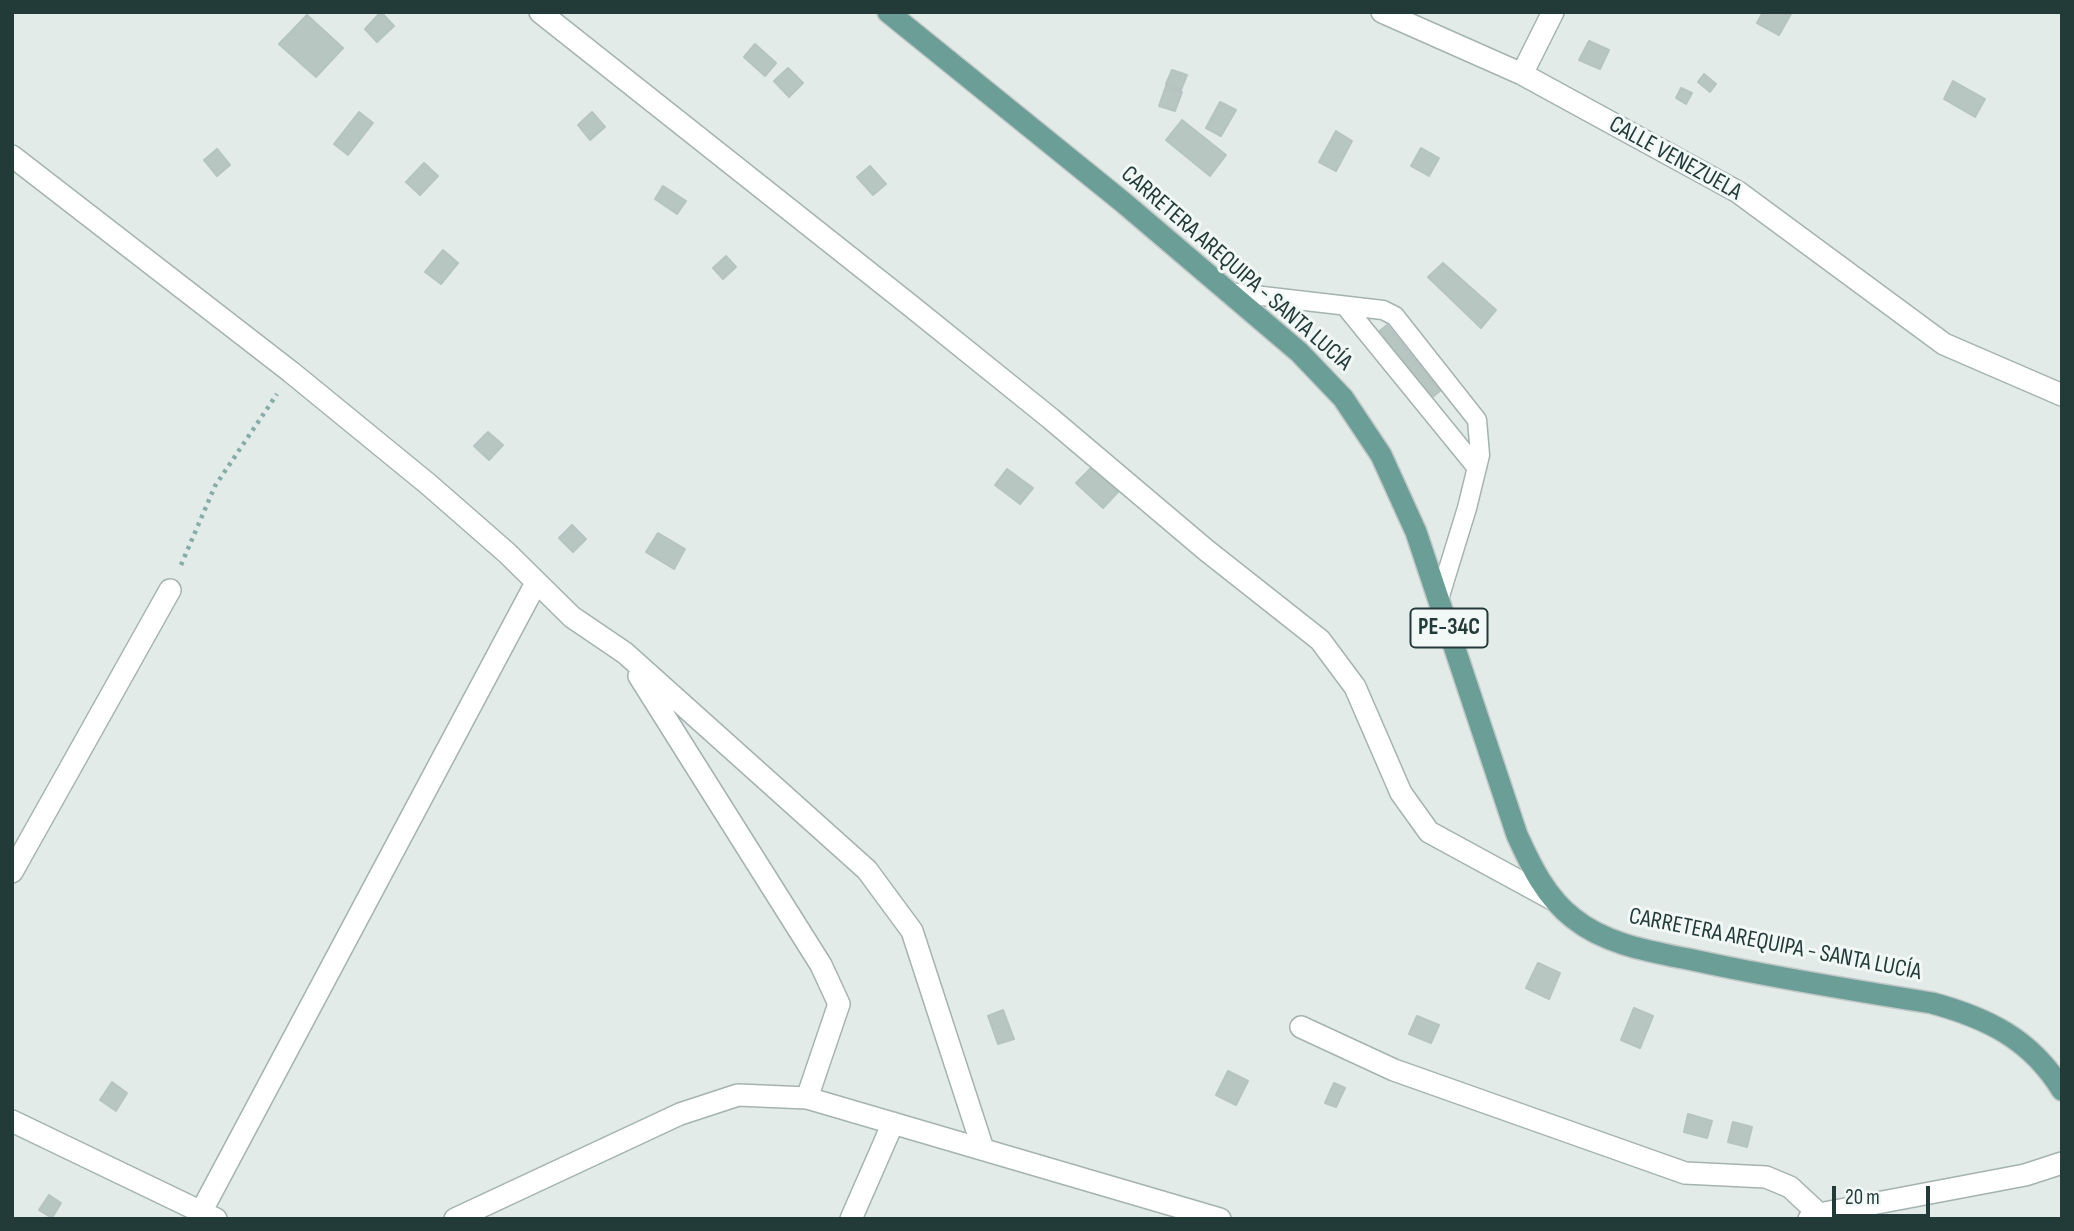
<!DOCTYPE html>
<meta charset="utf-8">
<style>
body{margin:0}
#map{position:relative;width:2074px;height:1231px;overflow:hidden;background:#e2ebe8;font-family:"Sofia Sans Condensed",sans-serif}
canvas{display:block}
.frame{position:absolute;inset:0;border:14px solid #233b38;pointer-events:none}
.scale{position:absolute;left:1832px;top:1186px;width:98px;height:32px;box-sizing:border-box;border:4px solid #233b38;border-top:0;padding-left:9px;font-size:21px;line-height:24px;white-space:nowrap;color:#233b38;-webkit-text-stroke:5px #f2f8f6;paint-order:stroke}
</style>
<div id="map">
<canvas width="2074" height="1231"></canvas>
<div class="frame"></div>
<div class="scale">20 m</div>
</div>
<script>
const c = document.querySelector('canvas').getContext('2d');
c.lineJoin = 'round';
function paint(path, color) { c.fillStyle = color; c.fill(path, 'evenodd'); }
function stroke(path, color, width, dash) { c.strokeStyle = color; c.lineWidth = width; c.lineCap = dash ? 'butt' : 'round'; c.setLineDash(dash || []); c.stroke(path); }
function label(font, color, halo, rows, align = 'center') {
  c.font = font + ' "Sofia Sans Condensed",sans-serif'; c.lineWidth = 6; c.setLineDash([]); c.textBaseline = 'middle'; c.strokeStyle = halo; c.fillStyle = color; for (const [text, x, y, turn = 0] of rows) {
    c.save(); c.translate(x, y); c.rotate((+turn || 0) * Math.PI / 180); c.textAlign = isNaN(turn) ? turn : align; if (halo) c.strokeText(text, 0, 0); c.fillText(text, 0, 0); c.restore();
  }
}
const building = new Path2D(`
 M381,12l13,14 -17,16 -12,-13z
 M1763,12h29l-13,23 -22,-12z
 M307,15l36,33 -27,29 -37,-33z
 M1589,41l20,9 -9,19 -21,-9z
 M755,44l21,19 -11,13 -21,-19z
 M788,68l15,15 -14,14 -15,-16z
 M1172,70l15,5 -6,15 -15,-6z
 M1704,74l12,10 -6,8 -12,-10z
 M1953,81l32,18 -10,18 -31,-18z
 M1166,86l16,6 -7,19 -16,-5z
 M1681,88l11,5 -6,11 -10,-6z
 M1220,102l16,8 -15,26 -15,-8z
 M359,112l14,11 -25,32 -14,-11z
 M592,112l13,15 -15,13 -12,-15z
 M1182,120l44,35 -16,21 -44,-36z
 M1336,131l16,10 -16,30 -17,-9z
 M1421,148l18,10 -10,18 -18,-10z
 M217,149l13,16 -13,11 -13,-16z
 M424,163l14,13 -18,19 -14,-13z
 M870,166l16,18 -13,11 -16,-18z
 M663,186l23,15 -9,13 -22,-15z
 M443,250l15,13 -17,21 -16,-12z
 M726,256l10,11 -13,12 -10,-11z
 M1443,263l53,47 -15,18 -53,-51z
 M1387,325l53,66 -11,9 -53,-66z
 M488,432l15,13 -14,15 -15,-14z
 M1092,467l26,25 -15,16 -27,-25z
 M1007,469l26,19 -13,16 -25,-19z
 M572,525l14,14 -13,13 -14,-14z
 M658,533l27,16 -11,20 -28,-17z
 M1538,963l22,10 -11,26 -23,-11z
 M1634,1008l19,8 -13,32 -19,-8z
 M1003,1010l11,29 -16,5 -10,-28z
 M1417,1016l22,9 -8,18 -22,-9z
 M1228,1071l20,10 -12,24 -20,-10z
 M112,1082l15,11 -11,18 -16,-11z
 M1334,1083l11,5 -9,19 -11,-4z
 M1688,1114l24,7 -5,17 -23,-6z
 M1733,1122l19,5 -5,20 -19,-5z
 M49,1195l12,8 -9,15 -13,-8z`);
const path = new Path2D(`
 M181,565l34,-79 62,-92`);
const lane = new Path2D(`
 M1228,292l155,18 12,6 82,104 3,35 -13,53 -28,91
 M1345,306l132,162`);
const street = new Path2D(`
 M540,12l371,294 139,112 156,132 114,90 35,47 46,106 28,39 125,68
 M1382,12l140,62 216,118 206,152 118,51
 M1522,74l31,-62
 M12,156l279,216 137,112 79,69 65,64 53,36 242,217 45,61 71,218
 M639,676l182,289 18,39 -32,94
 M12,872l158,-282
 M1301,1027l93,43 291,103 81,4 24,10 29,27
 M12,1121l204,98
 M201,1212l335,-629
 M455,1219l225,-105 58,-19 69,3 413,121
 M851,1219l42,-96
 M1809,1219l10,-5 206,-39 37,-12`);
const primary = new Path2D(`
 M888,12l236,191 175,149 44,46 38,57 35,77 101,303c14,31 29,62 56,83 37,30 89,35 134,45 75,16 150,28 225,40 55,15 99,36 130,87`);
const shields = [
 [1449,628,77]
];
const shieldNames = [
 ["PE-34C",1449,628]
];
const streetNames = [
 ["CALLE VENEZUELA",1675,159,29],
 ["CARRETERA AREQUIPA - SANTA LUCÍA",1236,269,41],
 ["CARRETERA AREQUIPA - SANTA LUCÍA",1775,945,11]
];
paint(building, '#b8c6c2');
stroke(building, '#b5c4c0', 2);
stroke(lane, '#a5b3b0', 21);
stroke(street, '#a5b3b0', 24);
stroke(primary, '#c1c8c7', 24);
stroke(path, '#85ada5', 4.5, [3.5, 5]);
stroke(lane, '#fff', 18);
stroke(street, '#fff', 21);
stroke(primary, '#6a9e97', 21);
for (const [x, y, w] of shields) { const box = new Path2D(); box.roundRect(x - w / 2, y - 19.5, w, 39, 5); c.fillStyle = '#f2f8f6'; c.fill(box); stroke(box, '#233b38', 2); }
label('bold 23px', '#233b38', null, shieldNames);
label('24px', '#233b38', '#f2f8f6', streetNames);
</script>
